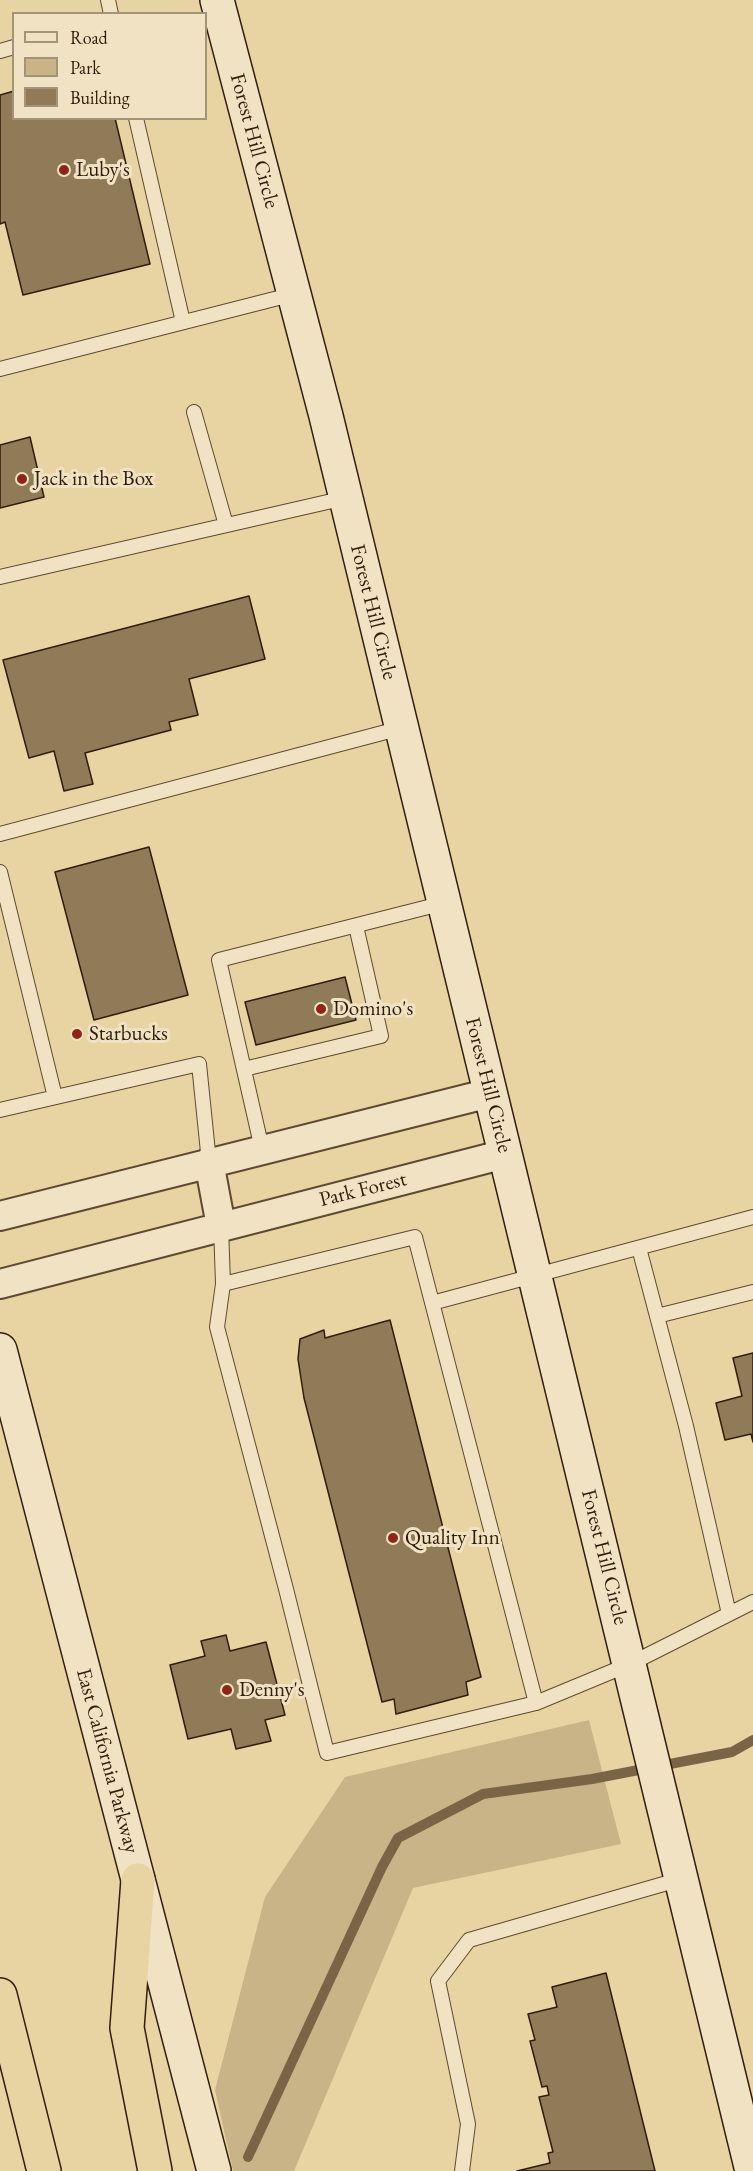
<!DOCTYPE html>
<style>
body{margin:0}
#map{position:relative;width:753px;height:2171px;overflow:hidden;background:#e8d3a2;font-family:"EB Garamond",serif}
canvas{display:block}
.legend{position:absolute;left:12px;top:12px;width:195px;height:108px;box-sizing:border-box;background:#f0e2c3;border:2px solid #a39379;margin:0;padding:8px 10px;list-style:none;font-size:18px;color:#301c0a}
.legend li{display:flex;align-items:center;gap:12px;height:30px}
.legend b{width:30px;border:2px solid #a39379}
</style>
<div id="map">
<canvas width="753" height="2171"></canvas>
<ul class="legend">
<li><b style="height:8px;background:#f0e2c3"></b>Road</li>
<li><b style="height:16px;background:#c9b488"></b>Park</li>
<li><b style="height:16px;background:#907b59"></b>Building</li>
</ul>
</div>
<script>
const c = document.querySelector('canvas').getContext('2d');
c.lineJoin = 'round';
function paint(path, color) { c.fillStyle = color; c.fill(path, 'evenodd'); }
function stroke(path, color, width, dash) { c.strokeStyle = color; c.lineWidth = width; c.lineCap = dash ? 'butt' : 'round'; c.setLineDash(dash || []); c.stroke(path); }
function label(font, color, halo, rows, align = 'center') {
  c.font = font + ' "EB Garamond",serif'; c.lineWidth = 6; c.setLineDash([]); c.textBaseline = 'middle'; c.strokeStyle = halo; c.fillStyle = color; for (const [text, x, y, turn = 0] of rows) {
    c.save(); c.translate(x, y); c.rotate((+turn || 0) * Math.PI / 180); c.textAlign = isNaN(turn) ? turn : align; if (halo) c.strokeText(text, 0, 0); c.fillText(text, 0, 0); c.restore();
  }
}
const green = new Path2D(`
 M589,1720l32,124 -208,44 -119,283h-61l-18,-81 50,-193 80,-120z`);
const stream = new Path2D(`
 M248,2157l134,-290 16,-29 85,-44 109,-15 140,-27 21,-12`);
const building = new Path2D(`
 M14,91v27h101l35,146 -127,31 -18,-73 -5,2v-129z
 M30,437l14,60 -44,11v-63z
 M249,596l16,63 -76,20 9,36 -29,7 2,8 -86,23 8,31 -29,7 -10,-40 -25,7 -26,-98z
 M149,847l39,148 -94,25 -39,-148z
 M345,977l11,43 -100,25 -11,-43z
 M390,1320l91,357 -15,5 2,13 -72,19 -2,-15 -12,3 -78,-304 -6,-39 2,-20 24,-9 1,8z
 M753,1353v89l-2,-8 -26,6 -9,-37 26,-7 -9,-38z
 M226,1635l4,16 36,-9 19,73 -20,5 6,21 -35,8 -5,-20 -43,10 -18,-74 35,-9 -4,-15z
 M606,1973l49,198h-138l33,-8 -2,-10 5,-1 -14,-55 10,-2 -2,-9 -5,1 -12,-46 5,-1 -7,-26 29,-7 -5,-20z`);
const lane = new Path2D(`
 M108,0l3,14
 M0,51l14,-4
 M136,118l47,204
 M0,369l294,-75
 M194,412l32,113
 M0,577l345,-79
 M0,834l401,-106
 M0,872l55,225
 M244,1069l137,-33 -25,-110
 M0,1110l199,-46 10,98
 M262,1149l-43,-189 225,-57
 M221,1226l2,58 -6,43 69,262 41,164 209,-50 94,-39 123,-62
 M639,1248l47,178 43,188
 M223,1284l192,-47 121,466
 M432,1303l321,-86
 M657,1316l96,-24
 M462,2171l6,-47 -30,-143 31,-41 212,-61`);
const street = new Path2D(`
 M209,1162l12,64
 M0,1216l490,-123
 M0,1284l505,-130`);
const secondary = new Path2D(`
 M217,0l109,416 426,1755
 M0,1350l214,821`);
const highway = new Path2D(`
 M138,1880l-11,148 28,143
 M0,1995l44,176`);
const markers = [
 [64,170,6,"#8f2418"],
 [22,479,6,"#8f2418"],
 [321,1009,6,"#8f2418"],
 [77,1034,6,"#8f2418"],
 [393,1538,6,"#8f2418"],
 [227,1690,6,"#8f2418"]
];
const streetNames = [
 ["Forest Hill Circle",254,141,75],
 ["Forest Hill Circle",373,612,76],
 ["Forest Hill Circle",488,1085,76],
 ["Park Forest",363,1190,-14],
 ["Forest Hill Circle",604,1557,76],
 ["East California Parkway",107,1761,75]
];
const poiNames = [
 ["Luby's",76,170],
 ["Jack in the Box",34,479],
 ["Domino's",333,1009],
 ["Starbucks",89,1034],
 ["Quality Inn",405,1538],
 ["Denny's",239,1690]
];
paint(green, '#c9b488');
stroke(stream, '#796546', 10);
paint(building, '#907b59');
stroke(building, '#301c0a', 1.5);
stroke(lane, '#5e4a30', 16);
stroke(street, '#5e4a30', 32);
stroke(secondary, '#301c0a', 36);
stroke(highway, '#301c0a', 36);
stroke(lane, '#f0e2c3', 14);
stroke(street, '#f0e2c3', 28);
stroke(secondary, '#f0e2c3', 33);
stroke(highway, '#e8d3a2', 33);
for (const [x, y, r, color] of markers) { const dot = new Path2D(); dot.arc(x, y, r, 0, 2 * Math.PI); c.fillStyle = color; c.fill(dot); stroke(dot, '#f0e2c3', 2); }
label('21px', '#301c0a', '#f0e2c3', streetNames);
label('21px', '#301c0a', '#f0e2c3', poiNames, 'left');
</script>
